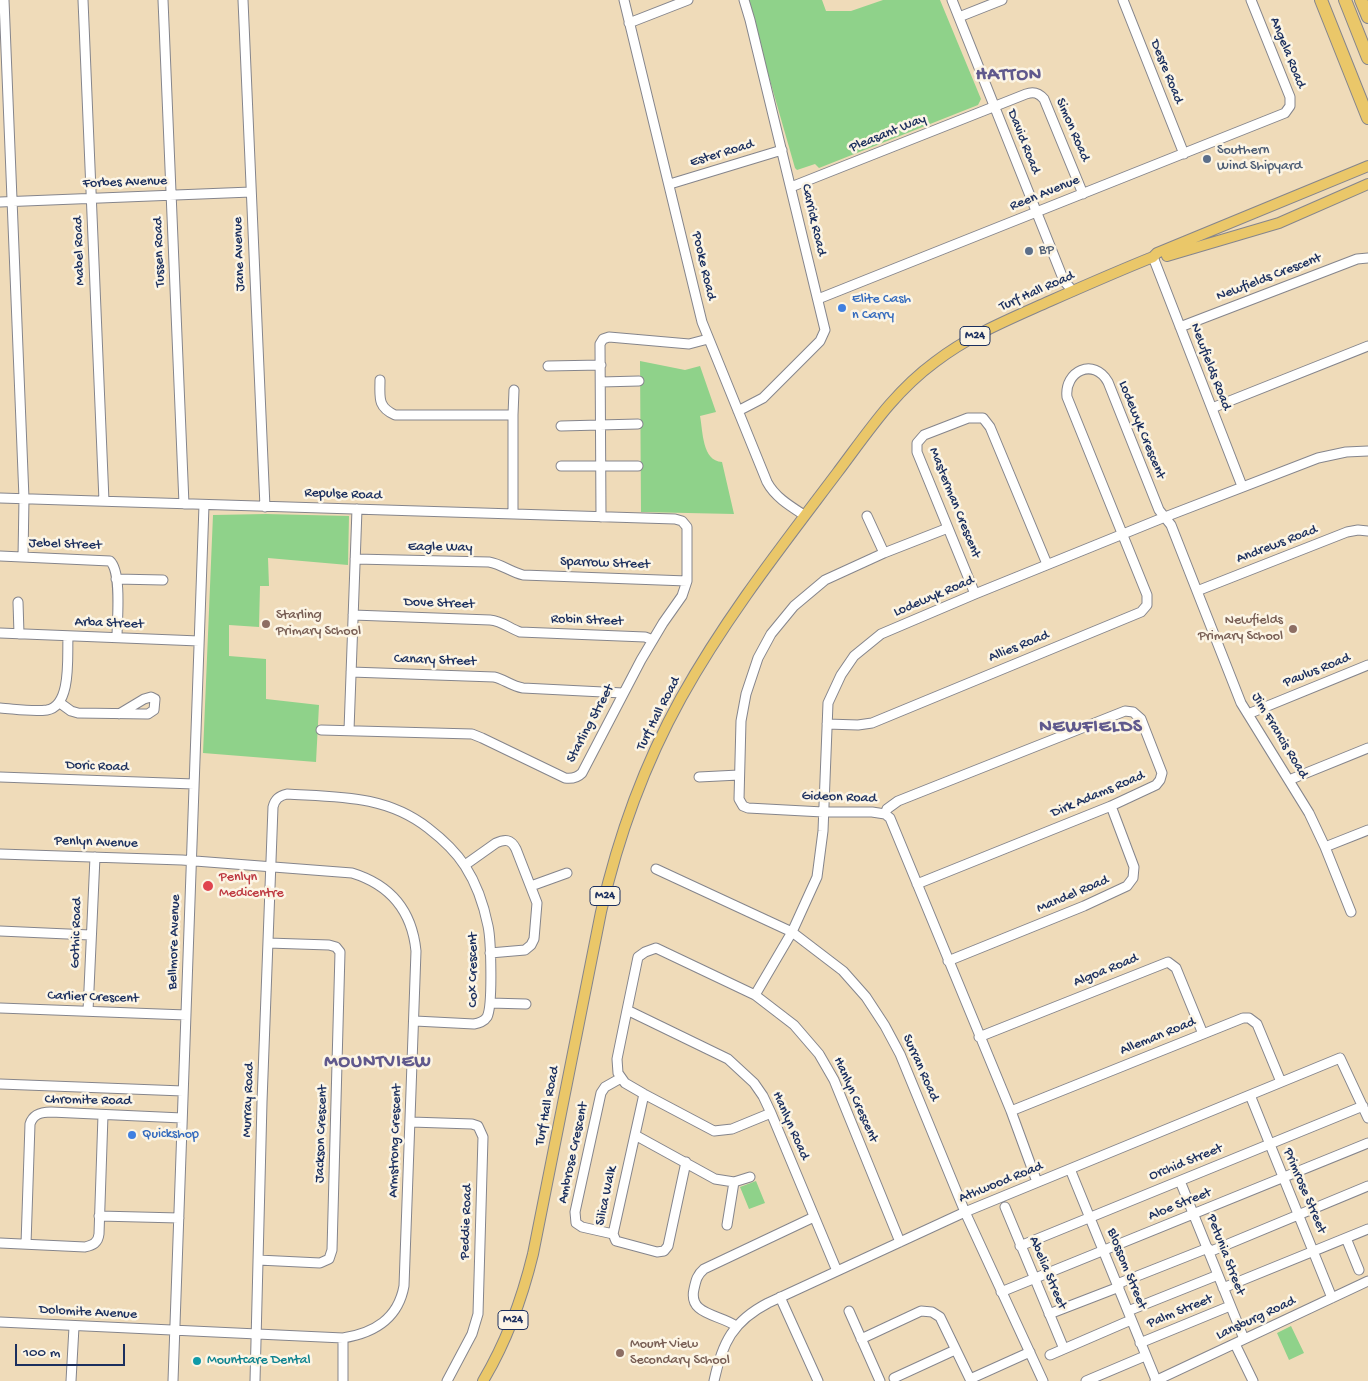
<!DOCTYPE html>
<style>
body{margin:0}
#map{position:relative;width:1368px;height:1381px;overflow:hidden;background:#efdbb9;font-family:"Gochi Hand",sans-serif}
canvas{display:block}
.scale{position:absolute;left:15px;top:1344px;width:110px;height:22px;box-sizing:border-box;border:2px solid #1b2f5e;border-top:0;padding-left:6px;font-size:15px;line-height:18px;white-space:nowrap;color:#1b2f5e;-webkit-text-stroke:4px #fcf5e5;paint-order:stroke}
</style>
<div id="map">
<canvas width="1368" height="1381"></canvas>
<div class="scale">100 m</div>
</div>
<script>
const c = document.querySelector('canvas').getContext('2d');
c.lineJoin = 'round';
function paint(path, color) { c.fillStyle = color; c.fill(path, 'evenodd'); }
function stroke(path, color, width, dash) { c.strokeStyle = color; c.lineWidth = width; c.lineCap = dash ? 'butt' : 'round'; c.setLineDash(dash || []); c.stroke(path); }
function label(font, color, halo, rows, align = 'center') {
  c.font = font + ' "Gochi Hand",sans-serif'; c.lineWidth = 5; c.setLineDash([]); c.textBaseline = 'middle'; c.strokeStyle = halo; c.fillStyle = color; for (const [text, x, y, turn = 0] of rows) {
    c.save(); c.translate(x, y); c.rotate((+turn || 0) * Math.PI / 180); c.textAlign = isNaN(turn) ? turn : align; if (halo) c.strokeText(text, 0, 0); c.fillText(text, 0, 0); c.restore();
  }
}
const green = new Path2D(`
 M747,0h75l4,11h25l32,-11h57l41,99 -3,6 -159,63 -4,-4 -18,6 -2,-2z
 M640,361l45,9 15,-4 16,46 -16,4c3,15 2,45 22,46l12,52 -93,-2z
 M266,514l83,2 -1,49 -80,-7 1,28h-9l-1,41 -30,-2v31l37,3v40l53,6 -3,57 -113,-9 10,-238z
 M756,1181l9,22 -16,6 -9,-22z
 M1291,1326l13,27 -15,7 -12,-27z`);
const minor = new Path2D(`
 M4,0l20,498 -1,59
 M83,0l21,501
 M163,0l21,504
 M243,0l22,507
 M624,0l78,322 65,160c8,15 23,24 37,33
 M952,0l112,281 9,10
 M1123,0l61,154
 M959,17l43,-17
 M629,23l59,-23
 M670,184l112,-34
 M791,187l235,-93c8,-3 13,-1 18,5l39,95
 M0,202l251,-10
 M1153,257l89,229
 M818,299l467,-186 5,-7v-9l-39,-97
 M1180,327l177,-68 11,-1
 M548,366l53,-1
 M380,380c0,17 -3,27 15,35h118v99
 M601,382l38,-1
 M1212,408l156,-62
 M738,411l25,-13 57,-57 5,-11 -75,-310 -6,-20
 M513,415l1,-25
 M561,426l77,-2
 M561,466h77
 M0,498l675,21 7,2 5,6v54l-5,15 -19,27 -22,37 -59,113c-5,5 -10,6 -17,5l-83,-40 -10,-4 -151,-4
 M867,516l17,37
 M601,517l-1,-173 3,-5 6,-2 80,7 19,-5
 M948,528l-64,25 -59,27 -31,26 -23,28 -13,24 -12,36 -5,27 -2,78 4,7 5,2 75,4h49l13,2 5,4 121,293 26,71
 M0,556l110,5c12,11 7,60 7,76
 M355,559l134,3c12,2 22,10 34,13l164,6
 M116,579l47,1
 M1197,591l150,-59 11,-2 10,1
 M975,594l-58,-142v-9l7,-8 44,-17h15l7,9 57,137
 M18,602l1,32
 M353,615l137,5c12,1 19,8 30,12l125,5 8,3
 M0,633l199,8
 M351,672l143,5c10,2 17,9 29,11l100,5
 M60,703l11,8 7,2 70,1 6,-4 1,-11 -4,-2 -7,2 -25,15
 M0,708c15,1 32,4 47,2 25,-4 20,-54 21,-73
 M1248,714l120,-49
 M827,724l31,1 14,-2 269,-111 6,-7v-10l-80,-198c-3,-26 27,-40 41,-15l51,128 12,15 70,178 68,110 16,34 26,65
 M349,730l8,-221
 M0,777l194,7
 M699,777l40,-2
 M1289,780l79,-32
 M885,814l2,-5 11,-8 227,-90 8,1 8,7 21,54 -2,7 -4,5 -45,21 -194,78
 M1325,847l43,-17
 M0,854l182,6 170,13c39,12 60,38 64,78l-12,335c-6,33 -30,47 -61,52l-343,-16
 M465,865l31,-22c9,-4 15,-4 20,6l21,54 -3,36 -3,6 -6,5 -35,3
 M656,869l136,63 51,39 23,26 19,29 15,28 65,158 78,169
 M531,886l36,-13
 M0,931l90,4
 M948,961l136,-55 43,-20 6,-8 1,-11 -23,-61
 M755,995l37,-63 25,-55 6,-46 5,-128 13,-28 13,-19 27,-22 94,-40 190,-77 153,-59 28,-6 22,-1
 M490,1003l36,1
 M0,1008l186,7
 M627,1010l11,-53 7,-5 11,-4 99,47 39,30 25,29 15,26 66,162
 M88,1011l7,-154
 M979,1037l189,-75 8,6 27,66
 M0,1084l183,7
 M644,1094l-31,140 3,7 41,11 7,-1 4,-5 18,-84
 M1250,1095l82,203
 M1011,1111l232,-93h6l8,6 24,58
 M771,1113l-39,16 -18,2 -70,-37 -19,-11 -7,-10 -1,-14 10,-49 101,49 26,24 9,13 8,17 66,158
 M411,1122l61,2 6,2 5,11 -5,177 -6,20 -25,47
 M635,1135l80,44 19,3 16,-5
 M1070,1169l86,211
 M1180,1181l64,158
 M1005,1207l59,142
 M99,1216l80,2
 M727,1225l7,-43
 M613,1234l-31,-7 -6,-4 -1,-11 26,-119 4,-6 16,-9
 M1346,1238l13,32
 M0,1243l85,4c8,-2 13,-4 14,-13l4,-119
 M26,1244l4,-120c3,-10 11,-12 21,-12l131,6
 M1020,1246l343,-140
 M1209,1252l159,-66
 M258,1260l62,3 9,-4 3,-9 8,-298 -4,-5 -7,-2 -61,-2
 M1117,1284l91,-36
 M1223,1288l145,-59
 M1001,1292l367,-149
 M780,1297l38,84
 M849,1311l31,70
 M1128,1311l90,-36
 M1049,1314l70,-27
 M736,1326c-17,-12 -48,-11 -42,-37 2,-9 3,-14 10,-20l110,-52
 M343,1338v43
 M861,1339l60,-28 11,1 8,5 30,62
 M1140,1343l90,-37
 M1235,1344l18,37
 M1050,1355l81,-35
 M894,1378l61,-28
 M71,1381l3,-54
 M173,1381l31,-876
 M255,1381l7,-279 11,-295c2,-8 6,-11 14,-13 51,3 99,1 141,34 13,10 28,24 37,38 11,17 19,40 23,60 3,14 5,80 -1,91 -3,5 -8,6 -13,7l-59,-3
 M714,1381c8,-38 19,-60 54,-78l197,-91 375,-154 28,60
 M972,1381l-2,-2 60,-27
 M1086,1381l59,-25
 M1155,1381l213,-100`);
const major = new Path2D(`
 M1167,256l112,-33 89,-39
 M483,1381c24,-40 39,-82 50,-127l68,-342c17,-75 43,-147 80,-214 45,-81 101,-152 156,-225 31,-41 56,-80 98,-111 35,-27 75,-43 115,-61 34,-15 68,-30 103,-44l4,-4 211,-87`);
const highway = new Path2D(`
 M1321,0l47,118
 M1345,0l23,58
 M1361,0l7,17`);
const markers = [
 [1207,159,5,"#5c6f8a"],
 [1029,251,5,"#5c6f8a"],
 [842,308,5,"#3f7fe0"],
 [266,624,5,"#8d6e63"],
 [1293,629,5,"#8d6e63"],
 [208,886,6,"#e0444e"],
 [132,1135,5,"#3f7fe0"],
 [620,1353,5,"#8d6e63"],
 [197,1361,5,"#0f9aa8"]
];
const shields = [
 [975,336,30],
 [605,896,30],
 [513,1320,30]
];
const shieldNames = [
 ["M24",975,336],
 ["M24",605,896],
 ["M24",513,1320]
];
const streetNames = [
 ["Angela Road",1287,53,68],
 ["Desre Road",1166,72,68],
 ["Simon Road",1072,130,67],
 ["Pleasant Way",888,134,-22],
 ["David Road",1023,142,68],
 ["Ester Road",722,154,-17],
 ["Forbes Avenue",125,183,-2],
 ["Reen Avenue",1045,194,-22],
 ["Carrick Road",813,220,77],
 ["Mabel Road",80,251,-92],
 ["Tussen Road",160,252,-92],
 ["Jane Avenue",240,254,-92],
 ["Pooke Road",703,266,77],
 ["Newfields Crescent",1269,278,-21],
 ["Turf Hall Road",1037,292,-24],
 ["Newfields Road",1210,367,69],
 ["Lodewyk Crescent",1141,430,68],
 ["Repulse Road",343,495,2],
 ["Masterman Crescent",954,503,68],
 ["Jebel Street",65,545,2],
 ["Andrews Road",1277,545,-21],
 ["Eagle Way",440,548,1],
 ["Sparrow Street",605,564,2],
 ["Lodewyk Road",934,597,-23],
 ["Dove Street",439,604,2],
 ["Robin Street",587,621,2],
 ["Arba Street",109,624,2],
 ["Allies Road",1019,647,-22],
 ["Canary Street",435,661,2],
 ["Paulus Road",1317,671,-22],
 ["Turf Hall Road",659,714,-63],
 ["Starling Street",591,724,-62],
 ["Jim Francis Road",1279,736,59],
 ["Doric Road",97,767,2],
 ["Dirk Adams Road",1098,795,-23],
 ["Gideon Road",839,798,2],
 ["Penlyn Avenue",96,843,2],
 ["Mandel Road",1073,895,-23],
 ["Gothic Road",77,933,-88],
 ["Bellmore Avenue",175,942,-88],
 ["Cox Crescent",474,970,-90],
 ["Algoa Road",1106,971,-22],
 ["Carlier Crescent",93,998,2],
 ["Alleman Road",1158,1037,-22],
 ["Surran Road",920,1068,66],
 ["Murray Road",249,1100,-88],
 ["Hanlyn Crescent",855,1100,66],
 ["Chromite Road",88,1101,1],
 ["Turf Hall Road",548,1106,-79],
 ["Hanlyn Road",790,1126,66],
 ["Jackson Crescent",322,1134,-88],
 ["Armstrong Crescent",396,1141,-88],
 ["Ambrose Crescent",574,1153,-78],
 ["Orchid Street",1186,1163,-22],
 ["Athwood Road",1001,1183,-22],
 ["Primrose Street",1304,1191,67],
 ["Silica Walk",607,1196,-78],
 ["Aloe Street",1180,1205,-22],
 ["Peddie Road",467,1222,-88],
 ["Petunia Street",1225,1255,69],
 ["Blossom Street",1126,1269,68],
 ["Abelia Street",1047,1273,67],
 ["Palm Street",1180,1312,-22],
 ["Dolomite Avenue",88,1313,3],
 ["Lansburg Road",1256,1319,-25]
];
const serviceNames = [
 ["Southern",1217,151],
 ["Wind Shipyard",1217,167],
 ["BP",1039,251]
];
const shopNames = [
 ["Elite Cash",852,300],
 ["n Carry",852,316],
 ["Quickshop",142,1135]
];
const educationNames = [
 ["Starling",276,616],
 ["Primary School",276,632],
 ["Newfields",1283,621,"right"],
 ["Primary School",1283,637,"right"],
 ["Mount View",630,1345],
 ["Secondary School",630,1361]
];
const healthNames = [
 ["Penlyn",219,878],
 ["Medicentre",219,894]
];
const cultureNames = [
 ["Mountcare Dental",207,1361]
];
const districtNames = [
 ["HATTON",1009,76],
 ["NEWFIELDS",1091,728],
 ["MOUNTVIEW",378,1063]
];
paint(green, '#8fd28a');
stroke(minor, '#85858c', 11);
stroke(major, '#85858c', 12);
stroke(highway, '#85858c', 14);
stroke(minor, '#fff', 9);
stroke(major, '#eac769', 10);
stroke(highway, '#eac769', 12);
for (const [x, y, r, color] of markers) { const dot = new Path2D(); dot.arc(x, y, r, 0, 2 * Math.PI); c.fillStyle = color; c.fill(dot); stroke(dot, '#fcf5e5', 2); }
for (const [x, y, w] of shields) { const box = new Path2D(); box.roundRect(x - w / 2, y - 9.5, w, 19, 4); c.fillStyle = '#fcf5e5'; c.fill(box); stroke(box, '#1b2f5e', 1); }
label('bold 12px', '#1b2f5e', null, shieldNames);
label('14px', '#1b2f5e', '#fcf5e5', streetNames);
label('14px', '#4e5e75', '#fcf5e5', serviceNames, 'left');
label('14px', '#366cbe', '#fcf5e5', shopNames, 'left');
label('14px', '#785e54', '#fcf5e5', educationNames, 'left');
label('14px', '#be3a42', '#fcf5e5', healthNames, 'left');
label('14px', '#0d838f', '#fcf5e5', cultureNames, 'left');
c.letterSpacing = '1px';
label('bold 19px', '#60598d', '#fcf5e5', districtNames);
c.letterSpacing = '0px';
</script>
